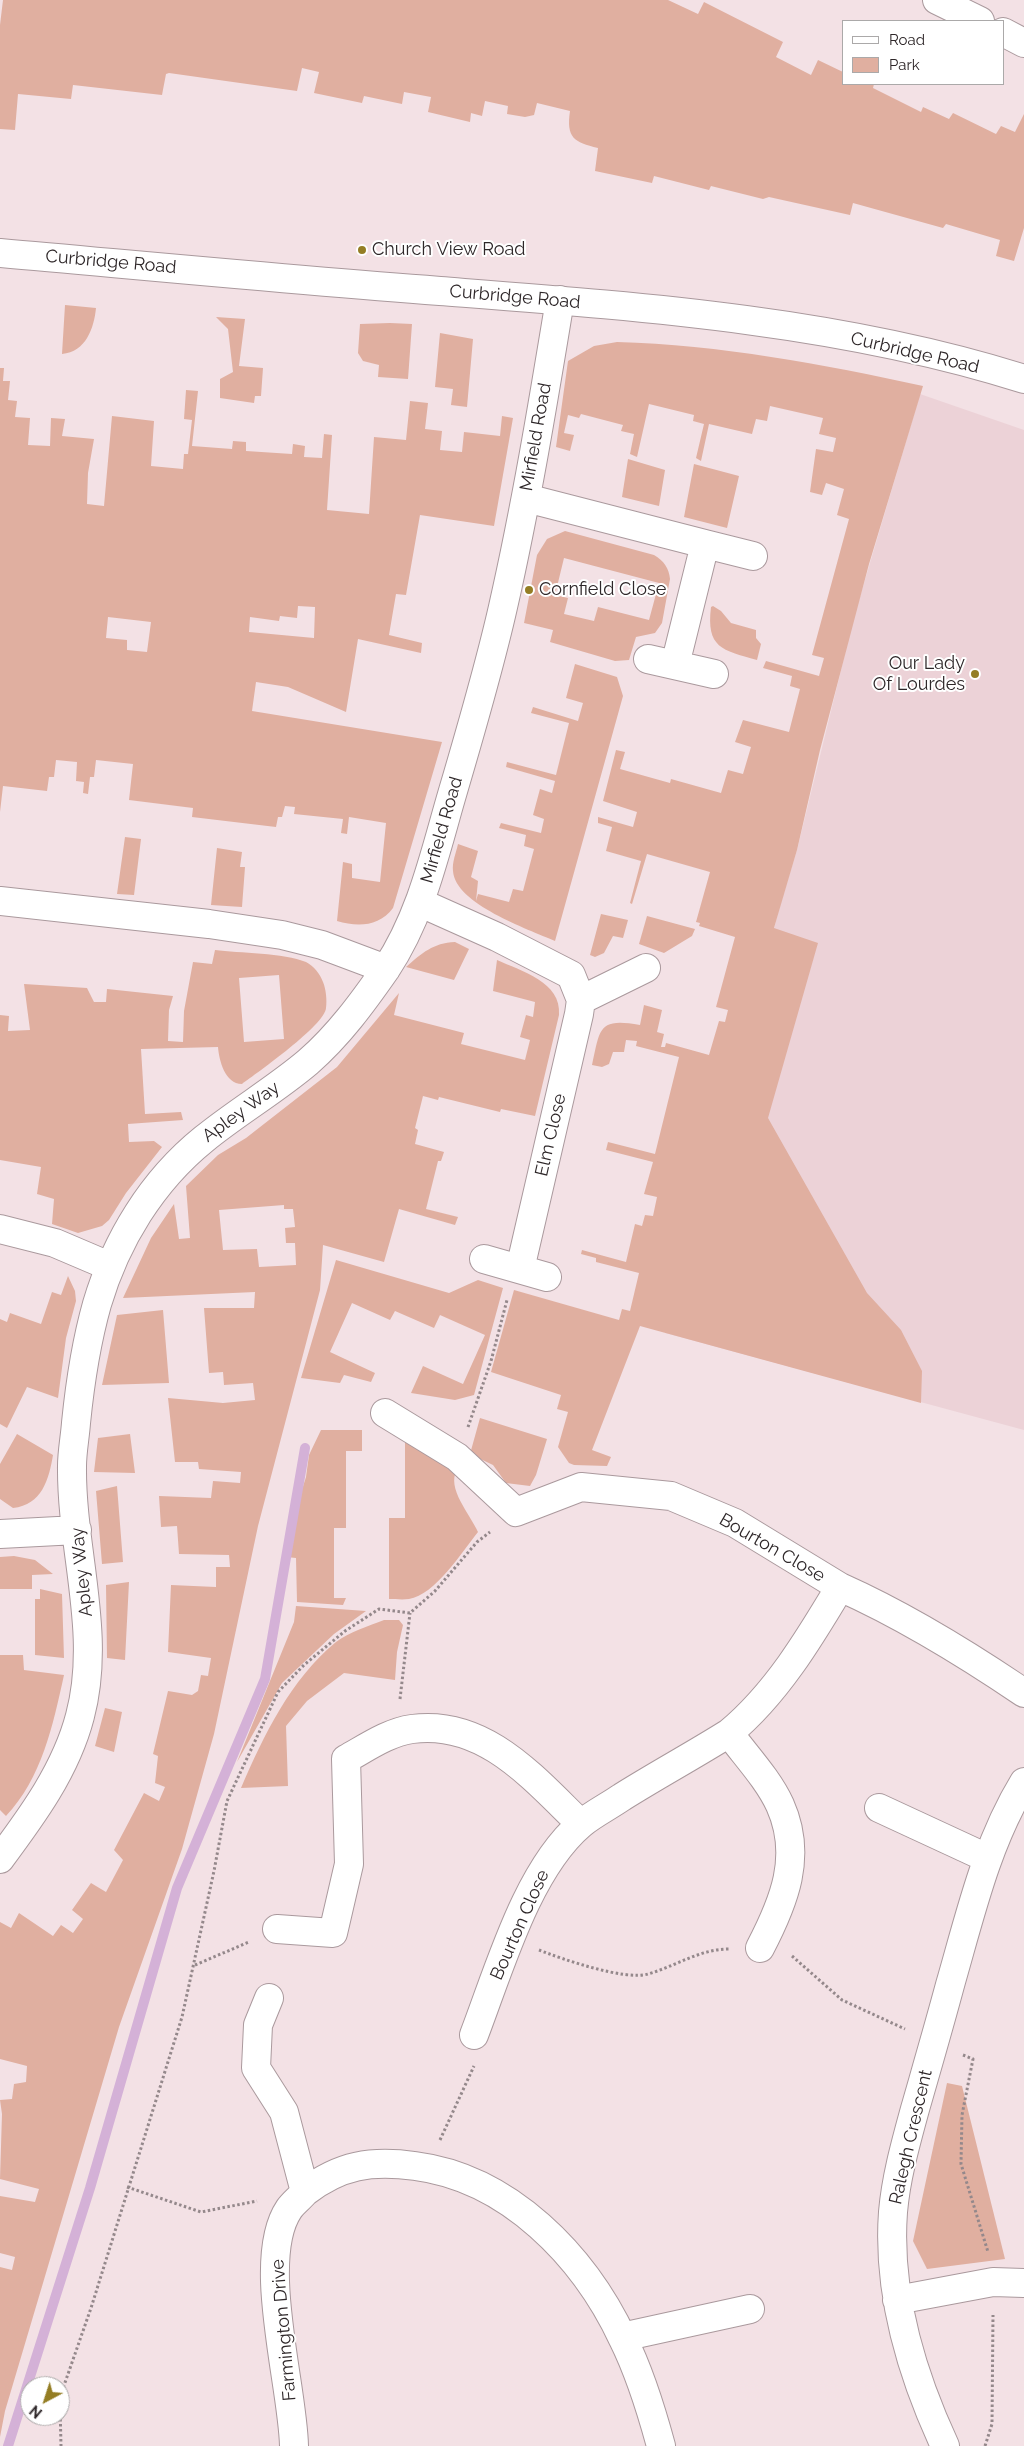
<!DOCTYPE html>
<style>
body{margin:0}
#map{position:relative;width:1024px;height:2446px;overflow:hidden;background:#f3e1e5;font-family:Raleway,sans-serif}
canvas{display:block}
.legend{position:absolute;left:842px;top:20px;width:162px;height:65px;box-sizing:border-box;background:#fff;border:1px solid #aba9a9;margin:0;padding:6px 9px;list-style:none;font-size:15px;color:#2e2729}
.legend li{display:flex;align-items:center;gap:10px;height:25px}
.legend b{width:25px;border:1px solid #aba9a9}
.north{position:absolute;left:20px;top:2376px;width:50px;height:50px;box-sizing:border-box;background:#fff;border:1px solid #aba9a9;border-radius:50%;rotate:220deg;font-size:14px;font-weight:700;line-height:20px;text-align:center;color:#2e2729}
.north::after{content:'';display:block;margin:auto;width:18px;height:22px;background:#947d24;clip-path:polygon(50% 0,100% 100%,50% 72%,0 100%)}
</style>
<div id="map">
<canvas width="1024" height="2446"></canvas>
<ul class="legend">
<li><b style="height:6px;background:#fff"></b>Road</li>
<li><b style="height:14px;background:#e0afa0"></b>Park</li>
</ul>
<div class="north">N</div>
</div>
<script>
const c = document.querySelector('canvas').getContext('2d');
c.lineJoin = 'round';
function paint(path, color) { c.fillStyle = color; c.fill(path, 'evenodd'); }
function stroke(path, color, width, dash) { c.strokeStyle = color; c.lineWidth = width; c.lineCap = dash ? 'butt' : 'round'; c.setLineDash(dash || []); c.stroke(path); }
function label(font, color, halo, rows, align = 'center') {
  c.font = font + ' Raleway,sans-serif'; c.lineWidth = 4; c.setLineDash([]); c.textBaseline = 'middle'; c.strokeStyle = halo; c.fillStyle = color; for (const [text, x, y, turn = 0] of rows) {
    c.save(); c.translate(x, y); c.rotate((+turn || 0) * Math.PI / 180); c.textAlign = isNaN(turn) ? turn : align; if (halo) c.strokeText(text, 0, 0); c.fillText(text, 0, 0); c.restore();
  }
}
const built = new Path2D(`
 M920,394l104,36v1000l-359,-97 17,-56 99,-375 16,-52 57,-233z`);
const green = new Path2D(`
 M3,0h665l30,14 6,-12 79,40 -7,15 35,18 7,-15 25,12v12h31l-1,4 48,24 2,-5 26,12 4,-6 43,21 5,-8 14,6 9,-18v114l-10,33 -18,-5 4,-16 -54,-16 -3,4 -90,-25 -3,12 -81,-18 -6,2 -52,-13 -2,4 -55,-14 -2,7 -57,-12 3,-23c-24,-6 -32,-10 -28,-37l-33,-8 -3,12 -9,2 -18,-3 1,-8 -23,-5 -3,15 -11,-3 -1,9 -42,-10 3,-15 -27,-5 -2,12 -38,-8 -2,7 -48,-10 5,-21 -17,-4 -5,23 -128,-18 -3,1 -4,21 -89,-10 -2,14 -53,-5 -3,36 -15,-1v-104z
 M65,305l31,3c-2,20 -10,44 -34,46z
 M216,317l29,2 -6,47 24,2 -2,28h-6l-1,7 -34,-5v-19l13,-7 -5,-43z
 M390,323l22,1 -4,55 -30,-2 1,-12 -16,-4 -5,-8 2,-29z
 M440,333l33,6 -6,68 -16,-2 2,-16 -18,-2z
 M617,342c103,3 206,22 306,44l-54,178 -49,186 -23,100 -23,78 44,15 -50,175 99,175 34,37 21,41 -1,32 -281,-77 -48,124 19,7 -4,9 -33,-1 -5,-2 -11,-16 10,-35 -11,-3 4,-14 -70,-23 23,-82 105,30 3,-11 8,2 9,-38 -43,-11v-4l-15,-4 1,-4 44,12 9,-38 7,2 3,-11 8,1 4,-19 -13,-3 9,-32 -47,-12 2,-8 47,12 24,-97 -43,-11 1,-5 -11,-1 -2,12h-11l-4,12 -7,3 -10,-2c8,-36 6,-48 48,-40l4,-20 18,5 -5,22 7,2 -3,13h4l1,-4 43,12 10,-34 6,1 3,-12 -12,-3 19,-70 -36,-11 1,-3 -4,-1 14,-50 -63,-18 -15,50 -2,-1 11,-42 -35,-10 6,-24 -14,-4v-6l35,10 4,-15 -34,-11 13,-51 9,2 -5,17 50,14 1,-4 50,14 7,-23 15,4 8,-27 -16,-5 8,-22 46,12 11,-43 -10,-3 2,-10 -29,-8 3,-7 53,15 5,-18 -12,-3 37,-136 -12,-4 7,-26 -18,-6 -4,12 -12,-3 6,-43 17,3 3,-14 -17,-4 4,-16 -53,-12 -3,15 -11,-2 -4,15 -43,-10 -8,37 -5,-3 8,-34 -11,-3 1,-6 -45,-11 -12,53 -7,-3 4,-20 -13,-3 2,-6 -42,-11 -2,4 -11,-3 -4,18 10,2 -4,16 -14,-4 12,-86 26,-15z
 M0,368h4l-1,13h7l-2,19 9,1 -2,16 15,1 -2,27 22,1 1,-28 14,1 -3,17 32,3 -6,34 -1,31 17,2 8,-90 42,5 -3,45 32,3 1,-15h4l4,-34 -8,-1 2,-29 12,1 -6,55 40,3 1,-8 13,1v9l46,3 1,-10 12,2 -1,11 18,1 2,-24 8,1 -5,75 42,4 5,-77 32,3 4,-39 18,2 -3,26 17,2 -2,19 22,2 2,-20 36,4 2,-20 11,2 -19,108 -74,-11 -14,80 -10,-1 -7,41 33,8 -1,10 -63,-14 -12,73 -58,-25 -32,-5 -4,29 190,31 -49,166c-14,19 -36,19 -56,13l6,-59 9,2v14l28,4 6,-59 -37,-6 -2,17 -6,-1 2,-14 -49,-5 1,-7 -10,-1 -3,11h-4l-2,10 -84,-10 1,-9 -64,-8 4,-36 -37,-4 -2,17h-4l-2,17 -5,-1 1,-11 -8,-1 1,-19 -21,-2 -2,17h-5l-2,14 -44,-5 -3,26zM298,606l17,1 -1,31 -65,-6 1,-15 29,4 1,-5 17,2zM108,617l43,5 -4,30 -20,-2v-10l-21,-2z
 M628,459l37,11 -6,36 -37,-9z
 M694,464l45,12 -12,52 -43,-11z
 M565,531l89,24c10,6 15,13 16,24l-8,44 -7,10 -19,4 -7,23 -14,1 -65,-19 3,-12 -29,-7 13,-68 10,-16zM564,558l95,25 -10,37 -51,-13 -4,14 -30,-7 4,-16 -13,-3z
 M713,606l8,5 10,12 25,7v8l5,6 -4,16c-35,-10 -51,-12 -46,-53z
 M575,664l42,13 6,19 -68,245c-27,-12 -100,-37 -102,-70 -1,-9 3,-18 5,-27l20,7 -7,26 7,4 -2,20 2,-7 31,8 4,-13 10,2 11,-42 -10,-3 2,-11 -27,-7 2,-5 40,10 3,-14 -11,-4 7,-26 12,4 3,-12 -49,-14 1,-5 49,13 13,-52 -38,-10 2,-6 45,14 5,-18 -17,-5z
 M125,837l16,2 -7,56 -17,-1z
 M217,848l25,4 -2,15h5l-3,40 -31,-2z
 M601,914l27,6 -5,18 -10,-2 -9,17 -9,4 -5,-2z
 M647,916l48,13 -3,7 -28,17 -25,-9z
 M455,942l14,7 -15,31 -48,-13c16,-14 27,-24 49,-25z
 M215,950c24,3 69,3 91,12 8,4 14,12 17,20 3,7 4,18 3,26 -1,17 -69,65 -84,76 -17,0 -23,-24 -24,-37l-77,2 4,65 36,-2 2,8 -55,4 1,18 25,-1 8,6 -36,46 -17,27 -7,6 -24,7 -26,-9 2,-25 -17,-5 4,-27 -41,-7v-145l9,1 -1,15 22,-1 -6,-46 63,4 7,14h12l1,-13 66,7 -4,14 -1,31 15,1 1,-31 9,-49 19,2zM279,975l5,64 -40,3 -5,-64z
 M497,960c24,11 65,22 62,55l-24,101 -34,-7 -1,3 -61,-15 -1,3 -15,-4 -8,32 3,2 -3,14 29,8 -3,9h-3l-12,48 32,8 -3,8 -56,-16 -15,53 -61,-17 -3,45 -62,236 -44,208 -32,115 -63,178 -114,384 -5,26v-170l12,3 3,-13 -15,-4v-57l35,6 4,-13 -39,-10 2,-65 -2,-14 12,-1 2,-15 12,-2 1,-16 -27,-7v-137l11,6 8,-15 34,23 8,-11 12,8 10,-14 -11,-9 19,-27 15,9 17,-32 -9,-10 30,-57 15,8 6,-14 -10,-4 3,-27 -5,-2 15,-63 24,4 6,-4 3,-16 7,1 3,-18 -43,-6 3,-67 45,2v-20h14l-1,-12 -50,-1 -2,-28 -16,1 -2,-31 52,2 2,-17 27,2 1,-11 -42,-3 -1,-7h-23l-7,-64 55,5 32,-3 -2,-17 -29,2 -1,-13 -14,1 -5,-65h50l1,-16 -132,6 28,-60 23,-34 5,35 11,-1 -4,-52 32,-31 28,-17 91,-71 62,-74 -5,22 70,18 -3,11 64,16 5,-20 -10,-3 6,-22 7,2 2,-15 -42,-11zM284,1205v4h9l2,18 -10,1 1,15h9l1,22 -37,2 -2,-18 -34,1 -4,-40z
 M336,1260l113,33 29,-13 25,8 -29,107 -19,5 -44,-7 12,-27 40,18 22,-49 -45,-20 -6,13 -39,-17 -5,9 -38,-17 -22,49 45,21 -4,9 -27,-7 -4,8 -39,-5z
 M68,1276l7,15 1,10 -10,37 -8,60 -31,-11 -20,41 -7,-4v-105l7,3 3,-9 31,11 11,-32 9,3z
 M163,1310l6,73 -67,2 15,-70z
 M480,1418l67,21 -11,36 -6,11 -24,-3 -13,-18 -23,-11z
 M321,1430h41v21h-16v77h-12v70h12l-3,7 -46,-3 -1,-44 -10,-1 7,-39 13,-41 3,-22z
 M17,1434l36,21c-4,24 -11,50 -40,53l-13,-9v-35z
 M130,1434l5,39 -41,-1 4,-34z
 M405,1434l52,36c-11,18 13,44 21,62 -16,20 -43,63 -69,67 -7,1 -14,0 -20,0v-81h16z
 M117,1486l6,76 -21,2 -6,-73z
 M14,1556l21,4 18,14 -21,1v14h-32v-32z
 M129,1582l-4,78 -18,-2 -1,-73z
 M40,1589l22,5 2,64 -29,-3v-56h5z
 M296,1606l70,5 -32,23 -52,49 -45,79 57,-140z
 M384,1620h15l4,5 -6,27 -2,28 -51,-7 -37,28 -21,25 2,60 -47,2c23,-53 49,-108 95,-146 13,-10 33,-16 48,-22z
 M0,1655h23l1,15 40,5c-11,50 -22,103 -58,141l-6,-6z
 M105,1708l17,4 -8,40 -19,-6z
 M947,2083l15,3 43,173 -78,10 -14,-28z`);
const stream = new Path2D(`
 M8,2446l82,-258 87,-300 88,-209 40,-231`);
const path = new Path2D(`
 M468,1427l23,-66 16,-61
 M400,1699l10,-86
 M539,1950c23,9 86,31 109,24 28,-8 52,-25 81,-25
 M792,1956l50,44 63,29
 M195,1965l54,-23
 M963,2055l10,4 -11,56 -1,49 27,88
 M440,2140l34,-74
 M127,2187l74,25 56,-11
 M60,2397l31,-89 91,-291 32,-146 13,-70 51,-109 26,-27 41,-34 34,-22 31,4 25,-22 42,-49 13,-10
 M60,2404l1,42
 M985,2446l7,-22 1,-109`);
const minor = new Path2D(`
 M937,0l43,21
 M1003,32l21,11
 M526,498l179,46 -30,121
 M705,544l48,12
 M648,659l66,15
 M0,901l209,23 73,11 40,10 64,24
 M421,903l76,34 74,38 10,25 -2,14 -59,255
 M581,1000l65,-32
 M0,1229l55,14 54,23
 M484,1259l63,18
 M385,1413l72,44 59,55 65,-25 90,9 64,27 105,64
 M0,1534l77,-4
 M879,1808l108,50
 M0,1859c32,-43 66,-89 80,-143 22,-83 -9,-166 -8,-250 0,-14 3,-29 4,-43 4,-40 10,-80 21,-119 19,-64 55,-123 107,-165 33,-27 71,-49 104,-77 31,-27 55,-60 78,-93 36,-54 49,-117 67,-178 18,-61 36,-122 50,-184 23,-101 40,-204 57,-307
 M277,1929l56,4 16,-69 -3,-105c20,-11 43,-27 66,-30 73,-10 122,50 169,95
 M760,1948c24,-46 43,-92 20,-143 -12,-26 -34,-49 -51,-72 47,-39 80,-94 111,-146 65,29 125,66 184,106
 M269,1998l-11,27 -2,43 28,44 21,80c35,-27 66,-32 110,-26 94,12 169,90 208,173 17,34 28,70 38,107
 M474,2035c25,-65 53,-165 107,-211 12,-10 28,-18 41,-27 35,-22 72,-42 107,-64
 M897,2300l96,-18 31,1
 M622,2337l128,-28
 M294,2446c-1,-60 -39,-187 -5,-237 4,-6 11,-11 16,-17
 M945,2446c-34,-73 -58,-152 -52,-234 3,-35 13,-70 22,-103 12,-42 24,-83 35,-124 20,-69 36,-141 74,-203`);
const major = new Path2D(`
 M0,253c147,13 293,27 440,38 193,15 399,29 584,88`);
const markers = [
 [362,250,5,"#947d24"],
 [529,590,5,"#947d24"],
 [975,674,5,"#947d24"]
];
const poiNames = [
 ["Church View Road",372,250],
 ["Cornfield Close",539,590],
 ["Our Lady",965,664,"right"],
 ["Of Lourdes",965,685,"right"]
];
const streetNames = [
 ["Curbridge Road",111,262,5],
 ["Curbridge Road",515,297,5],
 ["Curbridge Road",915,353,13],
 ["Mirfield Road",536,437,-80],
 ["Mirfield Road",442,830,-74],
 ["Apley Way",241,1112,-36],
 ["Elm Close",551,1135,-77],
 ["Bourton Close",772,1548,30],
 ["Apley Way",82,1572,-96],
 ["Bourton Close",520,1925,-66],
 ["Ralegh Crescent",911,2137,-77],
 ["Farmington Drive",284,2330,-95]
];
paint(built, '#ecd2d7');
paint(green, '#e0afa0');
stroke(stream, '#d4b1d7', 10);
stroke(minor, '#aa999d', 30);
stroke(major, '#aa999d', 30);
stroke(path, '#94888b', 3, [2.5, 2.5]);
stroke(minor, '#fff', 28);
stroke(major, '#fff', 28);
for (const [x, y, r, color] of markers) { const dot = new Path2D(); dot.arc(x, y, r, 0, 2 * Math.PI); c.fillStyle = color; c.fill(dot); stroke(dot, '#fff', 2); }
label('18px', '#2e2729', '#fff', poiNames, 'left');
label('18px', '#2e2729', '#fff', streetNames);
</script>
